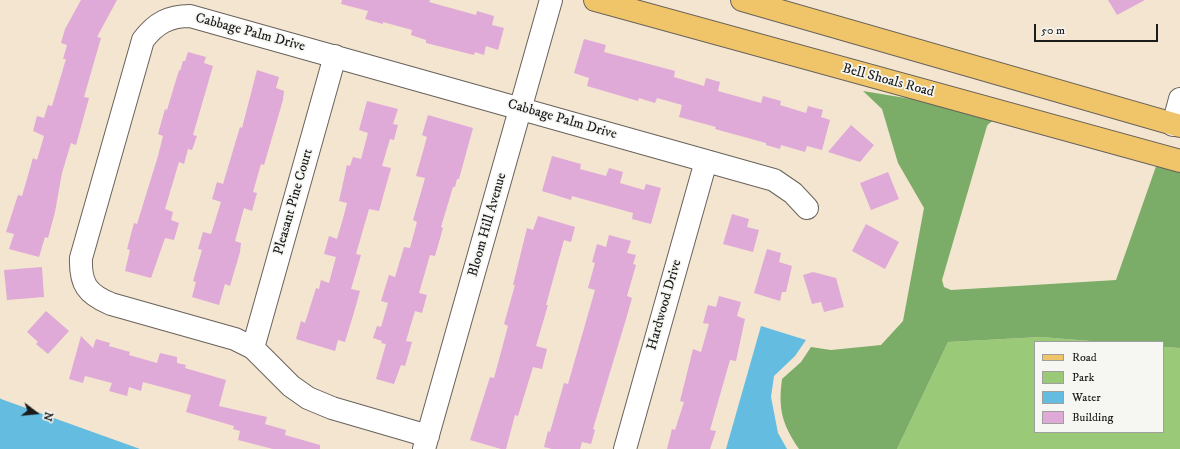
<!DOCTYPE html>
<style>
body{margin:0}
#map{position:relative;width:1180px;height:449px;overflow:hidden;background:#f4e5d0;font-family:"IM FELL DW Pica",serif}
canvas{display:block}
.legend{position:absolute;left:1034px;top:341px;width:130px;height:92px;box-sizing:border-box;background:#f6f6f2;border:1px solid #9f9f9c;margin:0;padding:5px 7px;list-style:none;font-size:12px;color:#1c1c1c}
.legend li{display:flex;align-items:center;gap:8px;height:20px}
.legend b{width:20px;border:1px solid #9f9f9c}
.north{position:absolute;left:16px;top:393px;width:40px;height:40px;-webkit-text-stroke:3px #f6f6f2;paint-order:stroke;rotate:106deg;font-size:11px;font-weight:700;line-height:16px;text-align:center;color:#1c1c1c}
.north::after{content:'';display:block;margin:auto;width:14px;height:18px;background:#1c1c1c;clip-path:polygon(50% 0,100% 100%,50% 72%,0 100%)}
.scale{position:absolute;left:1034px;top:24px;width:124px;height:18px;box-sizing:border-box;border:2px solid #1c1c1c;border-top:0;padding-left:5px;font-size:12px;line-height:14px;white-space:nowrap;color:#1c1c1c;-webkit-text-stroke:3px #f6f6f2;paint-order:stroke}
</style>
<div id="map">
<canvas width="1180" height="449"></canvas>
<ul class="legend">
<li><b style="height:5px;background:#f0c469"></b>Road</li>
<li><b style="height:11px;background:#9ac978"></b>Park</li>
<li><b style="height:11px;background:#64bde1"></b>Water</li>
<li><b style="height:11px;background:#dfa9d8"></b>Building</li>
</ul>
<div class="north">N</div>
<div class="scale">50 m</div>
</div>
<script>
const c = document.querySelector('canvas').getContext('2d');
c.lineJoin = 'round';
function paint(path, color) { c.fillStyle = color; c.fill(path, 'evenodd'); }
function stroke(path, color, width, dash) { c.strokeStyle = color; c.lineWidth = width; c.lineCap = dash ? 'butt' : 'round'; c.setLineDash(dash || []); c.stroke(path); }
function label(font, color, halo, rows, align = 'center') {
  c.font = font + ' "IM FELL DW Pica",serif'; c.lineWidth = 3.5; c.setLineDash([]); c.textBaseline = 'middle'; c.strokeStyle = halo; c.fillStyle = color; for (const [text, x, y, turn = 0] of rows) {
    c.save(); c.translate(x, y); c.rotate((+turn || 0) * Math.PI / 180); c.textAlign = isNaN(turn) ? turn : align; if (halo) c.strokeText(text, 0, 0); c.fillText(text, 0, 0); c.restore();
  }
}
const green = new Path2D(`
 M1041,337l62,5h-68v90h128v-85l17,1v101h-283l51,-107z`);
const forest = new Path2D(`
 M863,91l158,26c-10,1 -28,0 -34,9l-45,154 2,7 7,3 165,-10 44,-125 20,6v187l-17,-1v-5h-60l-62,-5 -93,5 -51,107h-98c-17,-25 -21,-40 -17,-70l19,-17 10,-15 20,3 50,-5 22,-24 21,-113 -26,-45 -16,-54z`);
const water = new Path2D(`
 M761,326l45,14 -11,16 -21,20 -3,21 7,36 9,16h-61z
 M0,398l1,1 139,50h-140z`);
const building = new Path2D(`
 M81,0h36l-20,37 4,1 -17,59 5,1 -13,47 -5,-2 -9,30 -7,39 -7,26 -3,-1 -6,20 -30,-8 5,-15 -8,-2 12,-37 4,1 11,-38 4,2 7,-24 -11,-5 4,-15 7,2 4,-13 4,1 14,-47h-3l4,-14 -6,-2 4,-14z
 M342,0h88l-1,2 47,13 1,-4 17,5 -2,9 12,3 -6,22 -12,-4 -2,9 -9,-3 -1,3 -48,-12v-3l-15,-5 1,-5 -29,-8v2l-18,-5 3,-8 -27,-7z
 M1108,0h37l-28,15z
 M584,39l22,6 -2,7 71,19 -1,6 30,9 2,-8 14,4 -2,9 43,12 2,-7 18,5 -1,4 26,8 2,-7 15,4 -2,7 9,3 -8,30 -15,-4 -2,6 -24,-7 -1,4 -14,-4v-2l-51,-14 1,-2 -37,-10 3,-12 -25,-7 -2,5 -16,-5 -1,3 -51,-15 2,-8 -15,-5z
 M188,52l18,5 -2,6 9,3 -20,69 4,1 -5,14 -4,-1 -4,15 -5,-2 -14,47 8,3 -2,8 8,3 -5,17 -9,-2 -1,3 -13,37 -26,-7 5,-21 -3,-1 7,-26 3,1 21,-68 5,-20 -5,-2 7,-25 2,1 12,-40 1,1 3,-10h2z
 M257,70l22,7 -3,11 8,3 -1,9 -19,65 -3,-1 -8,28 4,1 -5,18 -8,-3 -9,33 6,2 -1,9 -10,34 -5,-2 -6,21 -27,-8 4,-15 -3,-1 9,-31 -4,-1 5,-17 8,2 10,-32 -9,-3 5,-17 6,2 17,-57 2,1z
 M367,101l31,8 -5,15 5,1 -4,15 -4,-1 -8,27 9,2 -12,43 -10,-2 -13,45 5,1 -10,34 9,2 -5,18 -10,33 -7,-2 -3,11 -39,-12 5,-18 4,2 11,-35 3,1 2,-9 8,3 7,-26 -12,-3 5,-18 8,3 7,-24 3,-12 -8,-2 8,-36 3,1 3,-9 8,2 7,-26 -9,-3z
 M428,115l45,13 -14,51h-2l-2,8h-2l-12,40 2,1 -8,28 -5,-1 -11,38 8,2 -5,18 -7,-2 -9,30 6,1 -7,24 -4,-1 -7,19 -18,-5 10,-35 -5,-1 1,-2 -9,-3 4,-12 4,1 7,-24 -7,-2 8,-26 6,2 9,-30 6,1 7,-26 -4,-2 12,-42 -9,-2 11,-39 -5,-2z
 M851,125l23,20 -14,17 -32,-10z
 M552,156l29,8 -1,5 26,7 3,-8 14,4 -3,11 24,7 2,-6 15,4 -10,36 -19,-5 1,-6 -61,-17 -1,4 -29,-9z
 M888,172l11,27 -28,11 -11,-27z
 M732,214l17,5 -2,8 12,3 -6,22 -30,-8z
 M538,216l37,11 -4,15 -7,-2 -18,65h2l-12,41 11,3 -5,20 -9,-2 -15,49 -3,-1 -9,34h-5l-31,-9 20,-63 4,1 14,-52 -4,-2 11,-39h-2l14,-57 6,2z
 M866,224l33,18 -14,27 -33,-18z
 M609,235l22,6 -4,12 9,2 -3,9 3,1 -9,31 5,2 -6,21 -33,110 2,1 -4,14 -9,-2 -2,7h-28l-8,-2 4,-16 2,1 14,-49 4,1 27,-94 -7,-2 7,-25 -3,-1 5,-18 9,3z
 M767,249l14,4 -2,9 13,4 -6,26h-4l-2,9 -26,-8z
 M42,267l2,30 -37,3 -3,-30z
 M813,272l23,6 8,29 -20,5 -3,-10 -9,2 -9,-29z
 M719,296l22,6 -4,14 8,3 -9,42 -6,-1 -20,70 6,1 -6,18h-43l5,-20 3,1 9,-28 -4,-1 13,-52 8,3 8,-28 -6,-1 5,-18 8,2z
 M46,311l23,20 -21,23 -12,-10 2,-2 -11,-10z
 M81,336l12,12 3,-9 14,4 -1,3 21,6 -1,3 28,8 3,-10 17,4v6l9,2 -1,3 41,12 -7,26 48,11 -2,7 21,6 -1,5 35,10v4h-47l-35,-9 2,-9 -7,-2 1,-3 -48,-14 5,-17 -48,-13 -2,9 -12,-4 -2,9 -18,-5 3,-8 -27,-7 -2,7 -14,-4z`);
const minor = new Path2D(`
 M1173,125l7,-26
 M253,348l82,-292
 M428,436l-96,-28 -24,-10 -17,-12 -38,-38 -18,-9 -124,-35c-24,-10 -31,-20 -30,-46l62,-218c13,-17 26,-24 47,-24l584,164 19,13 14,15
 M424,449l127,-449
 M625,449l81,-288`);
const major = new Path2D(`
 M595,0l585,161
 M742,0l438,126`);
const streetNames = [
 ["Cabbage Palm Drive",250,33,15],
 ["Bell Shoals Road",888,81,15],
 ["Cabbage Palm Drive",562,120,16],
 ["Pleasant Pine Court",294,202,-74],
 ["Bloom Hill Avenue",488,225,-74],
 ["Hardwood Drive",665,305,-74]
];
paint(green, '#9ac978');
paint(forest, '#7bad68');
paint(water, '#64bde1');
paint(building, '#dfa9d8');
stroke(minor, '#68625b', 24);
stroke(major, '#68625b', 24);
stroke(minor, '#fff', 22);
stroke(major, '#f0c469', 22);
label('14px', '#1c1c1c', '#f6f6f2', streetNames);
</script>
